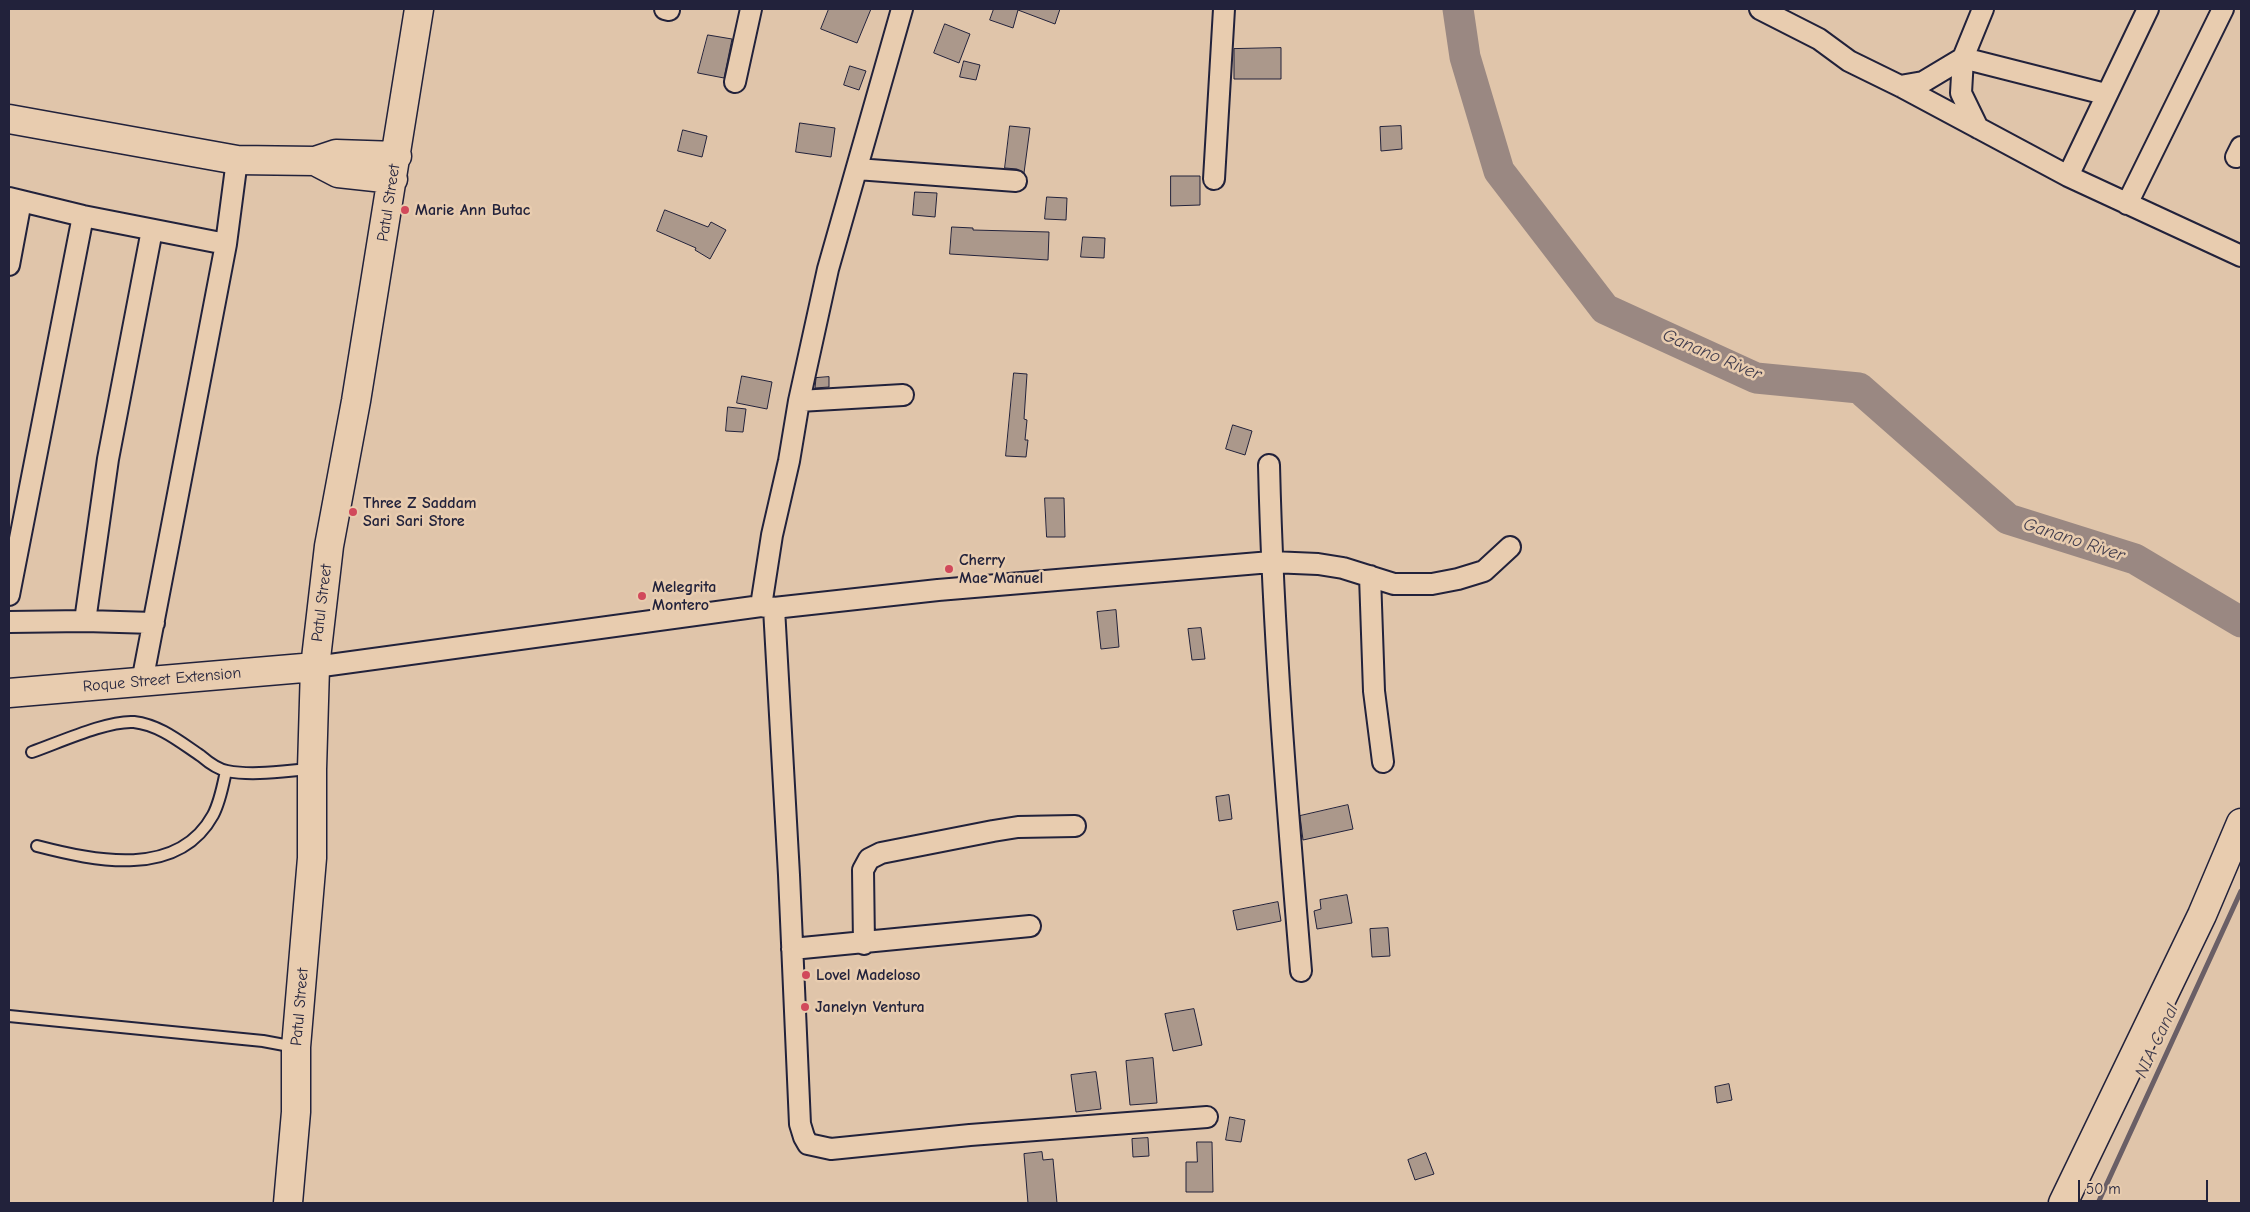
<!DOCTYPE html>
<style>
body{margin:0}
#map{position:relative;width:2250px;height:1212px;overflow:hidden;background:#e0c5aa;font-family:"Comic Neue",sans-serif}
canvas{display:block}
.frame{position:absolute;inset:0;border:10px solid #22223b;pointer-events:none}
.scale{position:absolute;left:2078px;top:1180px;width:130px;height:22px;box-sizing:border-box;border:2px solid #22223b;border-top:0;padding-left:6px;font-size:15px;line-height:18px;white-space:nowrap;color:#22223b;-webkit-text-stroke:4px #e8ccaf;paint-order:stroke}
</style>
<div id="map">
<canvas width="2250" height="1212"></canvas>
<div class="frame"></div>
<div class="scale">50 m</div>
</div>
<script>
const c = document.querySelector('canvas').getContext('2d');
c.lineJoin = 'round';
function stroke(path, color, width, dash) { c.strokeStyle = color; c.lineWidth = width; c.lineCap = dash ? 'butt' : 'round'; c.setLineDash(dash || []); c.stroke(path); }
function paint(path, color) { c.fillStyle = color; c.fill(path, 'evenodd'); }
function label(font, color, halo, rows, align = 'center') {
  c.font = font + ' "Comic Neue",sans-serif'; c.lineWidth = 5; c.setLineDash([]); c.textBaseline = 'middle'; c.strokeStyle = halo; c.fillStyle = color; for (const [text, x, y, turn = 0] of rows) {
    c.save(); c.translate(x, y); c.rotate((+turn || 0) * Math.PI / 180); c.textAlign = isNaN(turn) ? turn : align; if (halo) c.strokeText(text, 0, 0); c.fillText(text, 0, 0); c.restore();
  }
}
const stream = new Path2D(`
 M2098,1203l143,-312`);
const river = new Path2D(`
 M1458,9l7,48 34,114 106,138 151,69 103,10 149,131 127,40 106,63`);
const building = new Path2D(`
 M829,9h42l-14,34 -36,-14z
 M994,9h66l-5,15 -37,-14 -5,18 -23,-8z
 M945,24l25,10 -11,29 -25,-10z
 M708,35l24,4 -8,39 -26,-5z
 M1281,48v31h-47v-30z
 M964,61l16,4 -4,15 -16,-3z
 M850,66l16,5 -7,19 -15,-5z
 M800,123l35,5 -4,29 -35,-5z
 M1010,126l20,2 -6,45 -7,-4 -12,-1z
 M1401,126l1,23 -21,2 -1,-24z
 M683,130l24,6 -5,21 -24,-6z
 M1171,176h29v29l-29,1z
 M915,192l22,1 -2,24 -22,-2z
 M1047,197l20,1 -1,22 -21,-1z
 M665,210l43,17 3,-5 15,8 -16,29 -15,-9 1,-2 -39,-17z
 M952,227l21,1v2l76,2 -1,28 -98,-6z
 M1083,237l22,1 -1,20 -23,-1z
 M1014,373l13,1 -3,45 3,1 -2,20h3l-2,17 -20,-1z
 M742,376l30,6 -5,27 -30,-6z
 M829,377v10l-14,1 1,-10z
 M728,407l18,2 -3,23 -17,-1z
 M1233,425l19,6 -7,24 -19,-6z
 M1045,498h19l1,39h-18z
 M1116,610l3,37 -18,2 -4,-37z
 M1201,628l4,31 -13,1 -4,-31z
 M1229,795l3,24 -13,2 -3,-24z
 M1348,805l5,24 -50,11 -3,-24z
 M1347,895l5,28 -35,6 -3,-18 7,-2 -1,-9z
 M1278,902l3,19 -44,9 -4,-19z
 M1388,928l2,28 -18,1 -2,-28z
 M1194,1009l8,36 -29,6 -8,-37z
 M1153,1058l4,45 -27,2 -4,-44z
 M1096,1072l5,37 -25,3 -5,-37z
 M1729,1084l3,16 -15,3 -2,-16z
 M1230,1117l15,3 -4,22 -15,-2z
 M1148,1138l1,18 -16,1 -1,-18z
 M1197,1142h15l1,50h-27v-30h11z
 M1042,1152l1,8 10,-1 4,44h-29l-4,-49z
 M1426,1153l8,21 -19,6 -7,-20z`);
const lane = new Path2D(`
 M32,752c26,-9 76,-32 102,-30 26,3 46,20 67,34 7,6 16,13 26,15 26,5 57,0 83,-2
 M37,846c58,15 141,33 176,-31 7,-13 10,-30 13,-44
 M9,1016l254,25 32,6`);
const street = new Path2D(`
 M665,9l4,1
 M1760,9l59,30 30,22 51,25 168,90 173,80
 M735,82l16,-73
 M1900,86l23,-4 40,-24 20,-49
 M1978,128l-17,-35 2,-35 142,36
 M2236,157l5,-10
 M857,169l159,12
 M2068,176l80,-167
 M1214,179l10,-170
 M9,198l74,18 143,28
 M2127,204l96,-195
 M9,265l12,-64
 M799,401l104,-6
 M1269,465c4,169 18,338 32,506
 M1370,576l4,115 9,71
 M9,595l74,-379
 M761,606l11,-71 17,-74 10,-60 29,-132 74,-260
 M774,608l15,267 11,249 4,13 4,7 23,5 139,-14 237,-18
 M85,621l23,-162 44,-229
 M9,622l76,-1 69,2
 M315,667l446,-61 13,2 164,-18 333,-28 47,2 25,4 51,16h38l26,-5 26,-8 26,-24
 M142,682l84,-438 11,-84
 M864,944l-1,-74 6,-11 12,-6 112,-22 25,-4 57,-1
 M792,949l238,-23`);
const secondary = new Path2D(`
 M9,119l228,41 78,1 21,-7 61,2
 M315,161l23,12 55,6
 M9,693l306,-26
 M288,1203l8,-91v-65l16,-189v-89l3,-102 14,-121 27,-145 63,-392
 M2063,1203l139,-288 39,-92`);
const markers = [
 [405,210,5,"#d1495b"],
 [353,512,5,"#d1495b"],
 [949,569,5,"#d1495b"],
 [642,596,5,"#d1495b"],
 [806,975,5,"#d1495b"],
 [805,1007,5,"#d1495b"]
];
const streetNames = [
 ["Patul Street",389,203,-81],
 ["Patul Street",322,603,-83],
 ["Roque Street Extension",162,680,-5],
 ["Patul Street",300,1007,-85]
];
const poiNames = [
 ["Marie Ann Butac",415,210],
 ["Three Z Saddam",363,503],
 ["Sari Sari Store",363,521],
 ["Cherry",959,560],
 ["Mae Manuel",959,578],
 ["Melegrita",652,587],
 ["Montero",652,605],
 ["Lovel Madeloso",816,975],
 ["Janelyn Ventura",815,1007]
];
const waterNames = [
 ["Ganano River",1712,355,23],
 ["Ganano River",2074,540,18],
 ["NIA Canal",2157,1041,-65]
];
stroke(stream, '#6a5f66', 5);
stroke(river, '#9a8882', 31);
paint(building, '#ab988b');
stroke(building, '#22223b', 1);
stroke(lane, '#22223b', 14);
stroke(street, '#22223b', 24);
stroke(secondary, '#22223b', 31);
stroke(lane, '#e8ccaf', 10);
stroke(street, '#e8ccaf', 20);
stroke(secondary, '#e8ccaf', 28);
for (const [x, y, r, color] of markers) { const dot = new Path2D(); dot.arc(x, y, r, 0, 2 * Math.PI); c.fillStyle = color; c.fill(dot); stroke(dot, '#e8ccaf', 2); }
label('16px', '#22223b', '#e8ccaf', streetNames);
label('bold 16px', '#22223b', '#e8ccaf', poiNames, 'left');
label('italic 18px', '#403c4d', '#e8ccaf', waterNames);
</script>
